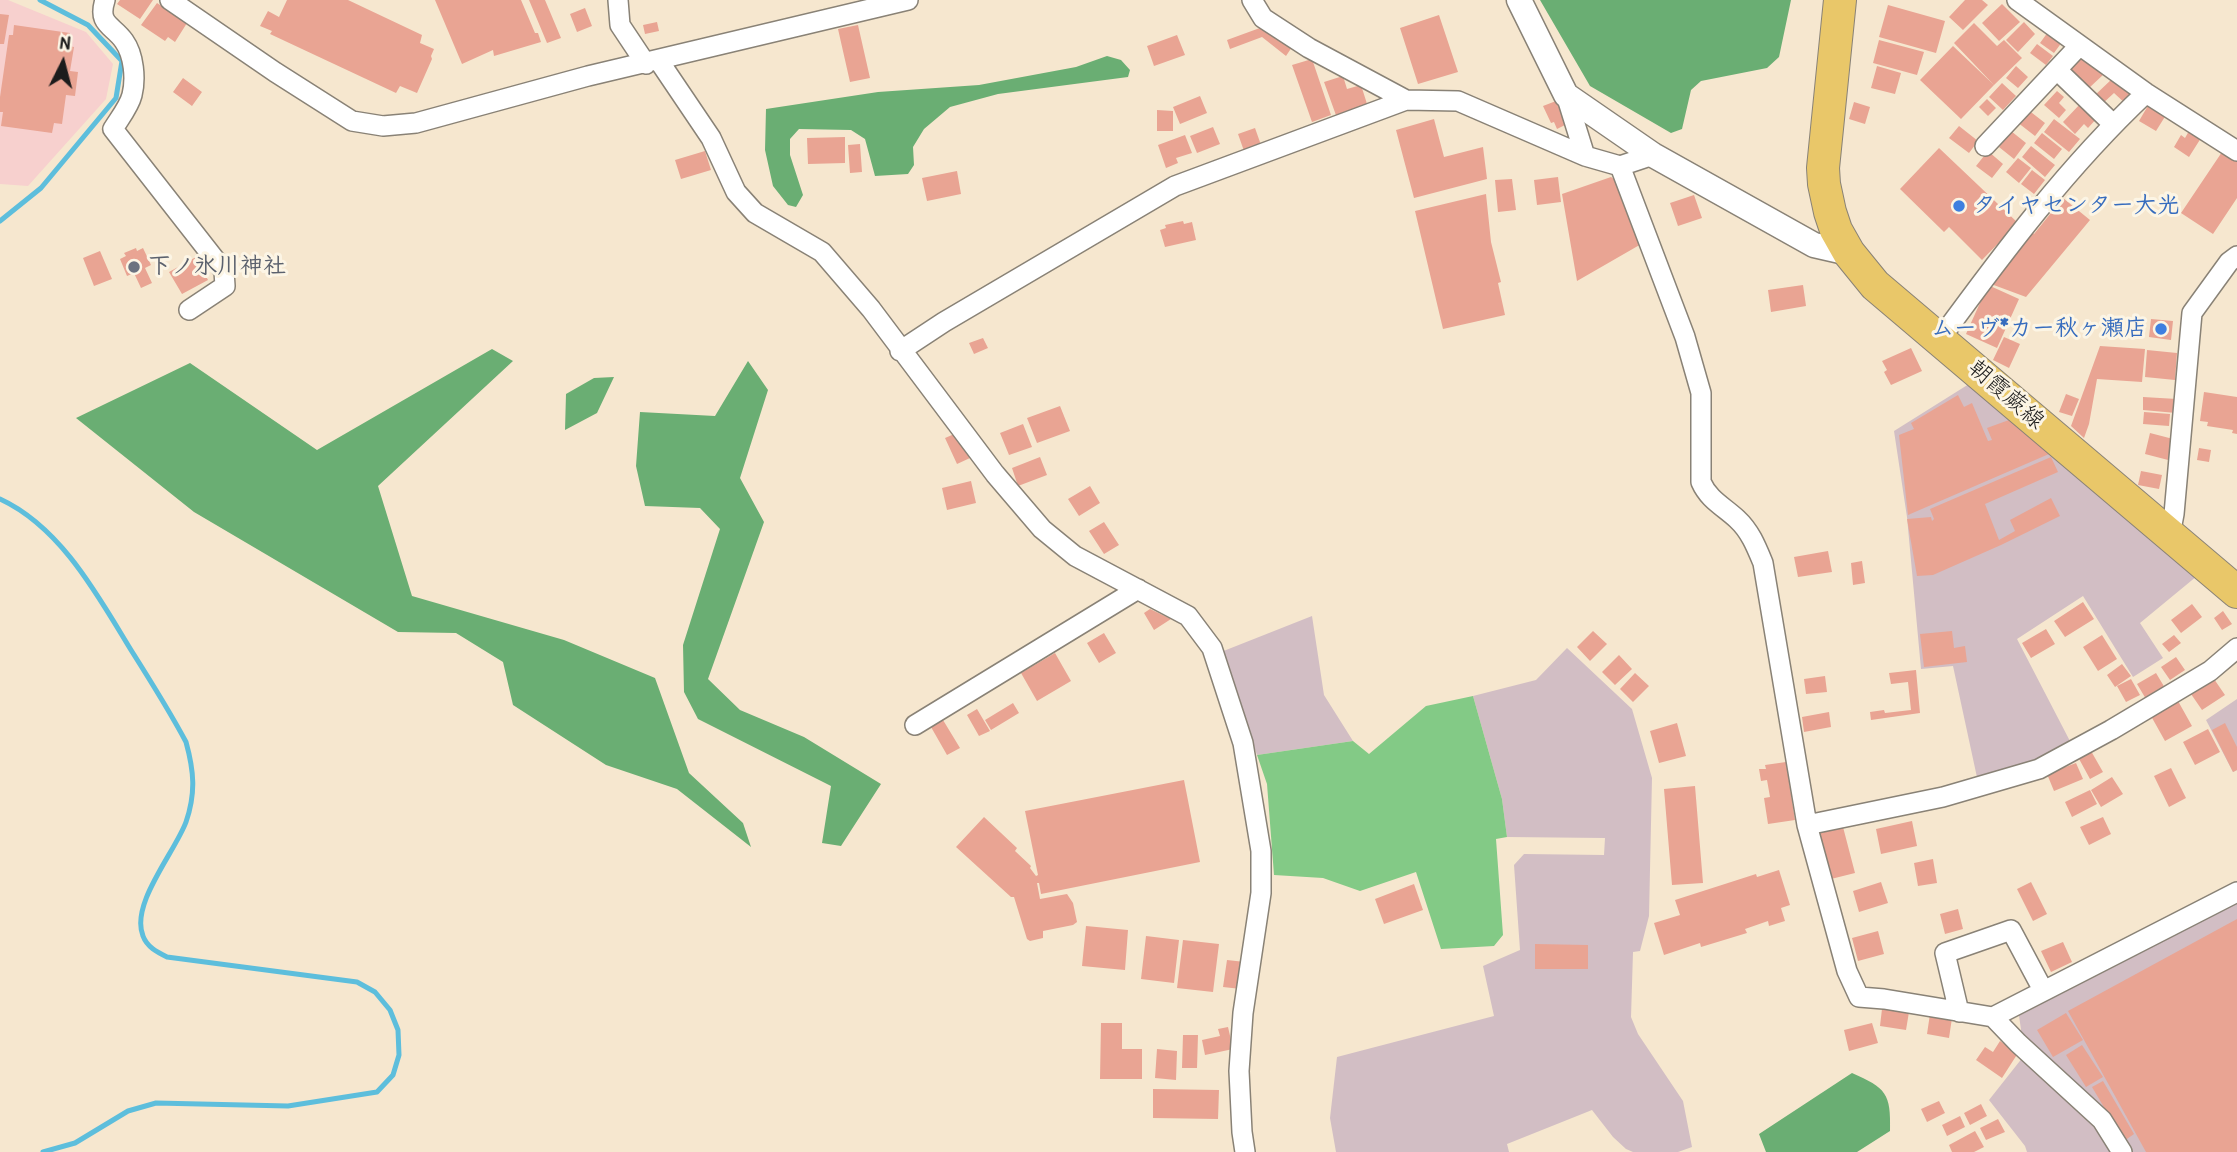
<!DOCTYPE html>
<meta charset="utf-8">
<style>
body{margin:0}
#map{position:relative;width:2237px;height:1152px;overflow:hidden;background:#f6e7cf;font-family:"Patrick Hand",sans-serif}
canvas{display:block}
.north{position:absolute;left:28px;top:28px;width:70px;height:70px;-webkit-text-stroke:5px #fcf5e5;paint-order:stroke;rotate:6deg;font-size:19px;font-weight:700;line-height:28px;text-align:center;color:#1c1c1c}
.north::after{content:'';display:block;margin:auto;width:24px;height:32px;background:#1c1c1c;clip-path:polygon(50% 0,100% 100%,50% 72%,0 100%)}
</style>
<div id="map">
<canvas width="2237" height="1152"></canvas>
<div class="north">N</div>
</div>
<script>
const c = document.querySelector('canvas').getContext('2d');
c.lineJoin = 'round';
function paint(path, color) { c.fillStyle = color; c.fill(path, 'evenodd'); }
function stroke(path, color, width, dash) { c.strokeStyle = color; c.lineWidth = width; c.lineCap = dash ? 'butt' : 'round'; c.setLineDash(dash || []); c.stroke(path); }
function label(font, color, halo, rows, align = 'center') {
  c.font = font + ' "Patrick Hand","Klee One",sans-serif'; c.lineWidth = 6; c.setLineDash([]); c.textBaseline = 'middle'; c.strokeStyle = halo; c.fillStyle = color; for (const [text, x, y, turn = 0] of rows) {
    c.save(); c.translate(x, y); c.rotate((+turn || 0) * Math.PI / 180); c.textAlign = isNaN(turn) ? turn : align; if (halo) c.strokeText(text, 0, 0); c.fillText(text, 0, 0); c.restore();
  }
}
const built = new Path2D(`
 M0,0h8l78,32 27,32 -7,35 -78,87 -28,-2z`);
const industrial = new Path2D(`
 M1969,384l228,192 -57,47 23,35 -30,19 -50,-81 -66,43 55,106 -41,19 -53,18 -25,-116 -32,3 -14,-152 -13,-86z
 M1312,616l12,79 29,46 -96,14 -36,-103z
 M1567,648l65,61 20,69 -3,138 -9,35 -7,1 -2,65 7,17 45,67 9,46 -14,5h-45l-7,-3 -13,-12 -21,-27 -85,34 2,8h-173l-6,-34 7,-61 157,-41 -11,-50 37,-16 -6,-85 10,-11 80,1 1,-17 -98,-1 -5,-38 -29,-103 63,-16z
 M2237,699v71l-4,2 -27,-52z
 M2237,894v258h-109l-105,-109 -5,-34z
 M2023,1057l74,66 18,29h-88l-2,-6 -36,-46z`);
const green = new Path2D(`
 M1473,696l29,103 5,38 -11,2 7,96 -9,11 -53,3 -25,-77 -56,19 -37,-13 -49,-3 -7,-91 -10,-29 96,-14 16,13 57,-48z`);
const forest = new Path2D(`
 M1540,0h251l-12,57 -12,11 -66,13 -10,9 -9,39 -11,4 -81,-47z
 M1107,56l14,4 9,10 -2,7 -130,17 -48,13 -26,22 -11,18 1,18 -6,9 -33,2 -10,-37 -14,-9 -52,-1 -9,10v16l13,40 -7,12 -8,-2 -15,-19 -8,-36 1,-41 112,-17 101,-7 97,-18z
 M492,349l21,12 -135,125 34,110 152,44 91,38 34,95 54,50 8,24 -74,-58 -71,-24 -93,-60 -10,-43 -47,-29 -58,-1 -204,-120 -118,-94 114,-55 127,87z
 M748,361l20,29 -28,88 24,44 -56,157 32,31 64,27 77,47 -40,62 -19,-3 9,-57 -133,-67 -14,-27 -1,-47 37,-116 -20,-21 -55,-2 -9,-40 4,-54 75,4z
 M614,377l-17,36 -32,17 1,-36 28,-16z
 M1852,1073c34,15 39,20 38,58l-33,21h-91l-7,-18z`);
const stream = new Path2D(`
 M0,221l41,-33 75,-90 6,-37 -34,-36 -48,-25
 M0,499c61,28 98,97 131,151 19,30 38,60 55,92 8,29 10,51 0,80 -11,30 -56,82 -43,114 4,11 14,16 24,21l190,25 18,10 15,18 8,20 1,25 -6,20 -16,17 -89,14 -132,-3 -28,8 -53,32 -32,9`);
const building = new Path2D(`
 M120,0h33l-13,19 -23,-15z
 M287,0h61l74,35 -2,8 14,6 -3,7 1,3 -15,34 -17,-7 -4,7 -126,-59 2,-3 -12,-5 8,-15 11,6z
 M435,0h86l14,33h3l3,9 -47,14 -1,-6 -31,14z
 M529,0h16l16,38 -14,5z
 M1965,0h17l6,5 -25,25 -14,-13z
 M157,3l30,20 -12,19 -7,-5 -3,4 -24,-16z
 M2002,4l18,18 -21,19 -17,-18z
 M1888,5l57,16 -9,32 -57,-16z
 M585,8l7,18 -15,6 -7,-18z
 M0,14l9,1 -5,29h-4z
 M1439,15l19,57 -40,12 -18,-56z
 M657,22l2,9 -14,3 -2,-9z
 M2024,22l11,12 -17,18 -12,-12z
 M1974,23l23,23 7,-6 18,18 -28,27 -40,-42z
 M14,25l56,8 -1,13 5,1 -4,24 8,1 -3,24 -9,-1 -4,29 -8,-1 -2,10 -51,-7 2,-14h-3v-15l9,-62h4z
 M858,25l12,53 -20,4 -12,-53z
 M1268,25l26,19 -8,12 -24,-19 -32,12 -3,-9z
 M2048,32l14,10 -8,11 -14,-10z
 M1177,35l8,20 -31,11 -7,-20z
 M1879,40l45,12 -7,23 -44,-12z
 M2037,44l16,12 -7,9 -16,-12z
 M1953,46l41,39 -33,34 -41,-39z
 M2081,55l24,18 -17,16 -21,-21z
 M1312,59l19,56 -19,7 -20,-57z
 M1877,66l24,7 -6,21 -24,-6z
 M2016,66l12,11 -10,11 -12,-10z
 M1343,76l4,13 14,-4 7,22 -31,11 -13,-36z
 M183,78l19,14 -10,14 -19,-14z
 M2113,78l24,17 -10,10 -13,-12 -13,12 -8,-8z
 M2002,83l14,13 -13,14 -14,-13z
 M2057,91l7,6 -5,6 7,7 -7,8 -15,-13z
 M1200,96l7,17 -27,11 -7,-17z
 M1987,99l9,9 -8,8 -9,-9z
 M1556,101l3,6 2,-1 8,17 -12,6 -3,-7 -3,1 -8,-17z
 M1854,102l16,5 -5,17 -16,-5z
 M2082,102l16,15 -10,11 -4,-4 -9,10 -12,-12z
 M2149,104l17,11 -10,16 -17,-10z
 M2027,109l18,14 -10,13 -18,-14z
 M1157,110l16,1v20h-16z
 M1434,119l10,38 39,-10 4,32 -73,19 -18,-68z
 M2054,119l26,20 -11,13 -25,-20z
 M1959,126l19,15 -9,12 -20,-15z
 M1213,127l7,17 -23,9 -7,-17z
 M1255,128l6,17 -17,6 -6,-17z
 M2011,131l15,12 -12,16 -15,-12z
 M2189,131l12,7 -12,19 -15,-10 7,-12 4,3z
 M2042,133l20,16 -8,10 -20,-16z
 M1185,135l7,18 -16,5 2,5 -12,5 -8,-23z
 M845,137v26l-37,1 -1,-26z
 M860,144l2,28 -12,1 -2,-28z
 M2031,146l24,19 -10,12 -23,-20z
 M1939,148l79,75 -36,37 -33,-33 -5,5 -44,-43z
 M705,151l6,19 -30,9 -6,-19z
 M1988,151l15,13 -11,14 -16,-12z
 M2222,152l15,9v37l-24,36 -32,-21z
 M2018,158l13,10 -12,15 -13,-11z
 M2032,170l13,10 -11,14 -13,-10z
 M957,171l4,23 -34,7 -5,-23z
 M1558,177l3,25 -24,3 -3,-25z
 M1611,177l6,4 26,62 -66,38 -15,-87z
 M1512,179l4,31 -18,2 -3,-32z
 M1486,194l5,48 10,40 -3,1 7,32 -62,14 -28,-118z
 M1694,195l8,23 -24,8 -8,-23z
 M2063,198l27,22 -64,77 -35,-13 17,-20 -3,-2 26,-31 3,3z
 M1183,221l1,3 8,-2 4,18 -31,7 -5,-17 6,-2 -1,-3z
 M136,248l1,3 6,-3 8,17 -6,3 7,15 -11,5 -7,-15 -7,3 -7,-17 6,-3 -2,-3z
 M100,251l12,28 -18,7 -11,-28z
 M196,257l12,23 -26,14 -13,-22z
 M1803,285l3,21 -35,6 -3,-22z
 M1988,285l31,14 -22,49 -31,-14z
 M2151,319l22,2 -2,19 -22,-3z
 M2004,337l16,7 -11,24 -16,-8z
 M983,338l5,10 -14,6 -5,-11z
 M2100,346l45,3 -3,33 -45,-3 -8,45 -5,14 -13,-12z
 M1911,348l11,23 -31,14 -7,-13 3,-2 -5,-9z
 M2147,350l30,3 -2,27 -30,-3z
 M2204,392l33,5v37l-5,-1 1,-3 -26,-4 1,-4 -8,-1z
 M2066,394l13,5 -7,17 -13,-4z
 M1958,395l6,12 8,-4 16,38 4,-1 -5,-12 22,-8 40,34 -141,61 -9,-80 15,-6 -3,-6z
 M2143,397l34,2 -1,14 -33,-3z
 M1060,406l10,25 -33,12 -10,-25z
 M2144,412l26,2 -1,12 -26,-2z
 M1023,424l9,23 -23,8 -9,-22z
 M959,432l11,26 -13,6 -12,-26z
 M2150,433l27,7 -5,21 -27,-7z
 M2199,448l12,2 -2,12 -12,-2z
 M1040,457l7,18 -29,11 -6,-18z
 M2051,457l7,15 -73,32 14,36 16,-9 -5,-11 41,-22 9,18 -59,29 -68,30 -16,1 -10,-57 24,-2 1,4 2,-2 -4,-10z
 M2141,471l21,4 -3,14 -21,-4z
 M971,481l5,22 -29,7 -5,-22z
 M1090,486l10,17 -21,13 -11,-17z
 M1104,522l15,23 -15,9 -15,-23z
 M1828,551l4,21 -34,5 -4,-20z
 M1862,561l3,22 -12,2 -2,-22z
 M2083,602l11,17 -29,18 -11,-16z
 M2192,604l10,13 -21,16 -10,-13z
 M1150,609l21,10 -17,11 -10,-17z
 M2223,611l9,13 -10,6 -8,-12z
 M2046,629l9,15 -24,14 -9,-15z
 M1593,631l14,13 -17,17 -13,-14z
 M1952,631l2,17 11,-2 2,16 -43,5 -4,-33z
 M1104,633l12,20 -17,10 -12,-20z
 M2102,635l15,24 -19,12 -15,-24z
 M2174,635l7,8 -12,9 -7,-8z
 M1055,653l16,28 -34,20 -16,-28z
 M1619,655l13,14 -17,16 -13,-13z
 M2176,657l9,13 -15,10 -9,-13z
 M2122,664l9,12 -16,11 -8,-12z
 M1916,670l4,43 -49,7 -1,-8 14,-2 1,3 26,-3 -3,-28 -17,2 -2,-11z
 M1635,673l14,13 -16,16 -13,-13z
 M2156,673l9,15 -19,11 -9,-15z
 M1825,676l2,16 -21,2 -2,-15z
 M2131,679l9,16 -14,7 -9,-16z
 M2214,679l11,16 -23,15 -11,-16z
 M2178,701l14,25 -27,15 -14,-25z
 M1013,703l6,10 -28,17 -6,-10z
 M977,709l13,22 -11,5 -12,-21z
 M1829,712l2,15 -27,5 -2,-15z
 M943,720l17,28 -13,7 -16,-28z
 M1677,723l9,33 -27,7 -9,-32z
 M2225,723l12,24v23l-4,2 -21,-42z
 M2208,729l12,23 -25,13 -12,-23z
 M2091,751l12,21 -13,7 -12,-22z
 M1786,762l9,58 -27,4 -4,-26 6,-1 -3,-17 -6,1 -2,-12h7l-1,-4z
 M2076,763l7,16 -29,12 -7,-17z
 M2171,768l15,30 -17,9 -15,-31z
 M2112,777l11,17 -22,13 -10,-17z
 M1184,780l16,82 -159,32 -2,-11h-2l3,16 27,-5 6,9 4,19 -4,3 -30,6v7l-13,3 -3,-2 -13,-42h-3l-55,-50 28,-30 33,31 -2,3 16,15 -1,2 6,8 2,-1 -13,-64z
 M1695,786l8,97 -31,2 -8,-96z
 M2090,790l7,14 -25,13 -7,-15z
 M2103,817l8,17 -22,11 -9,-18z
 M1912,821l5,25 -36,8 -5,-25z
 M1843,827l12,46 -28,7 -11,-46z
 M1933,859l4,24 -19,3 -4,-23z
 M1779,870l11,35 -9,3 4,13 -16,5 -1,-5 -23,8 2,4 -46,14 -1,-4 -36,12 -10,-32 26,-8 -5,-15 81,-26 1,3z
 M1881,882l7,21 -29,9 -6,-21z
 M2031,882l16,32 -14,7 -16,-32z
 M1414,884l9,26 -39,14 -9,-25z
 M1958,909l5,20 -18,5 -5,-20z
 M2237,919v233h-91l-78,-141z
 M1086,926l42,4 -3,40 -43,-4z
 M1878,931l6,23 -26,7 -6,-23z
 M1146,936l33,4 -5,43 -33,-4z
 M1183,940l36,4 -6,48 -36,-4z
 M2063,942l9,20 -21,10 -10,-21z
 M1535,944l53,1v24h-53z
 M1227,960l18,2 -4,27 -18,-2z
 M1882,1009l27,3 -3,18 -26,-4z
 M2066,1013l17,27 -30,17 -16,-27z
 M1930,1014l22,4 -3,20 -22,-4z
 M1101,1023h21v26h20v30h-42z
 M1872,1023l6,20 -29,8 -5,-21z
 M1228,1027l5,22 -28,6 -3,-15 18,-4 -2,-7z
 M1183,1035h15l-1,33h-15z
 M2000,1041l18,12 -16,25 -26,-18 9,-13 8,5z
 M2082,1045l21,32 -17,10 -20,-32z
 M1157,1049l20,2 -1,29 -21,-2z
 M2103,1081l31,53 -10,7 -32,-54z
 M1153,1089l66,1 -1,29 -65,-1z
 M1939,1101l6,12 -18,9 -6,-13z
 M1981,1104l6,12 -17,9 -6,-12z
 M1960,1116l5,11 -18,9 -5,-11z
 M1998,1119l7,13 -19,8 -6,-12z
 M1975,1131l9,16 -10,5h-22l-3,-7z`);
const minor = new Path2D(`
 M105,0c-8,25 8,25 19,41 10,14 12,38 8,54 -3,12 -13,24 -19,34l111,142 1,15 -36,24
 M170,0l105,72 77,49 31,5 33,-3 172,-47 320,-76
 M618,0l2,25 26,39
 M1252,0l11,18 46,30 97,52
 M2017,0l129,93 91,58
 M659,61l52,77 25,54 19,21 67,39 49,57 124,165 47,55 33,27 113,60 24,32 31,95 18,108v42l-18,120 -4,58 3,61 3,20
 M2057,70l56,54
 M1985,146l94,-100
 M1653,155l-33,11 65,171 16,56v89c8,18 22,24 36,37 13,12 19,27 26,44l44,262 40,146 12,26 25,2 109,18 244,-125
 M1585,156l35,10
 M1940,339c63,-86 128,-173 206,-246
 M900,351l44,-29 231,-136 231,-86 52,1 127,55 -19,-61
 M2170,535l4,-21 18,-201 37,-51 8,-6
 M915,725l223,-136
 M1807,825l136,-28 96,-28 72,-39 99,-59 27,-23
 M1959,1012l-14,-59 66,-23 32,60
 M1993,1017l25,26 84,77 20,32`);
const tertiary = new Path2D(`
 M1519,0l47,95 87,60 161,90 35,8`);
const primary = new Path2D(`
 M1840,0l-17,168 1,16 6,28 6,18 13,23 26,32 362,307`);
const markers = [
 [1959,206,7,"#3f7fe0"],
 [134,267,7,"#6b7280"],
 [2161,329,7,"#3f7fe0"]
];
const shopNames = [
 ["タイヤセンター大光",1973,206],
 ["ムーヴ*カー秋ヶ瀬店",2147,329,"right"]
];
const worshipNames = [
 ["下ノ氷川神社",148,267]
];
const streetNames = [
 ["朝霞蕨線",2006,395,41]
];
paint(built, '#f7d0ce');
paint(industrial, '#d2bec4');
paint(green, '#83ca86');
paint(forest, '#6aae73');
stroke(stream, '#5dbedc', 5);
paint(building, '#e9a493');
stroke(minor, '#898276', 22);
stroke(tertiary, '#898276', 27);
stroke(primary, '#898276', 34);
stroke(minor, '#fff', 19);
stroke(tertiary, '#fff', 24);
stroke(primary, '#e9c769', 32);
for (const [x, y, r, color] of markers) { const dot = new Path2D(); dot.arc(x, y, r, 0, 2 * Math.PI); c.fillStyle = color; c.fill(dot); stroke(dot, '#fcf5e5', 2.5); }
label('bold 23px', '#366cbe', '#fcf5e5', shopNames, 'left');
label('bold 23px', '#5b616d', '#fcf5e5', worshipNames, 'left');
label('23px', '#1c1c1c', '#fcf5e5', streetNames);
</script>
